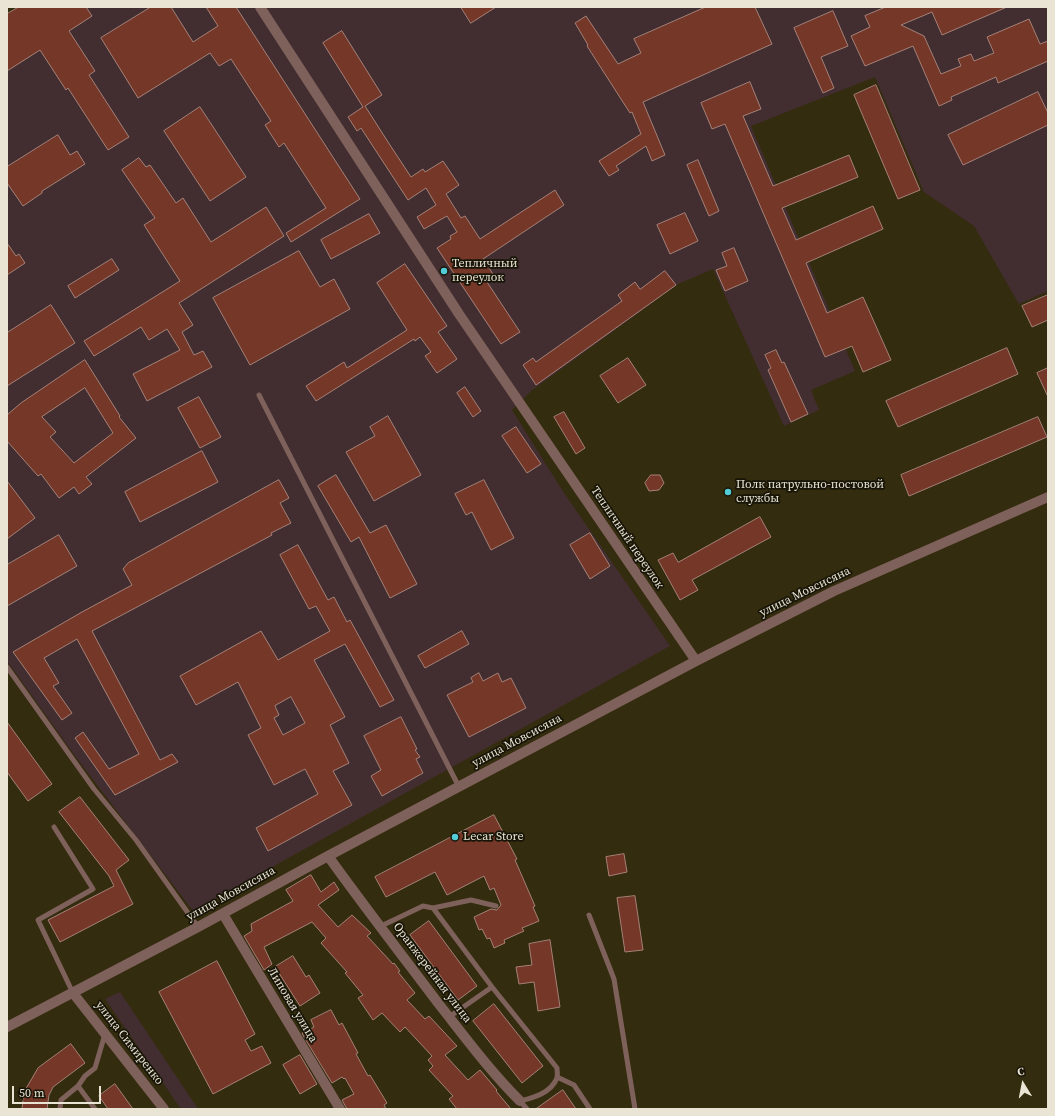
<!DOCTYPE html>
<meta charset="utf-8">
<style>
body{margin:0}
#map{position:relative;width:1055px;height:1116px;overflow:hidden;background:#342c0e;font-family:"Source Serif 4",serif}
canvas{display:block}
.frame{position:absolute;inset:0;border:8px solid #e9e4d3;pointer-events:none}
.north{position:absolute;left:1003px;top:1064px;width:40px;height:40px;-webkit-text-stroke:3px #181508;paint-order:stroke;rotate:350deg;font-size:11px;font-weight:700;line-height:16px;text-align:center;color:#e9e4d3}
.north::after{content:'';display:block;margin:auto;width:14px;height:18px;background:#e9e4d3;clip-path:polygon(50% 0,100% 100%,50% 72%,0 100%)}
.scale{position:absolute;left:12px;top:1086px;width:89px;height:18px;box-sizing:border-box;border:2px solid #e9e4d3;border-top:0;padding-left:5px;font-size:12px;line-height:14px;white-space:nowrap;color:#e9e4d3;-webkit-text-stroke:3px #181508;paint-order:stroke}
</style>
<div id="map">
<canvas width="1055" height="1116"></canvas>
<div class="frame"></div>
<div class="north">С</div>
<div class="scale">50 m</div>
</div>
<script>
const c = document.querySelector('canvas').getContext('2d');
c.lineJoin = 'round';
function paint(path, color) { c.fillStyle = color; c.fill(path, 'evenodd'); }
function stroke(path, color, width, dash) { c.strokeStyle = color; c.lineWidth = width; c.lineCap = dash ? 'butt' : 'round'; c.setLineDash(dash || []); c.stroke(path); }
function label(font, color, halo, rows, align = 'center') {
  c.font = font + ' "Source Serif 4",serif'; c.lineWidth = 3.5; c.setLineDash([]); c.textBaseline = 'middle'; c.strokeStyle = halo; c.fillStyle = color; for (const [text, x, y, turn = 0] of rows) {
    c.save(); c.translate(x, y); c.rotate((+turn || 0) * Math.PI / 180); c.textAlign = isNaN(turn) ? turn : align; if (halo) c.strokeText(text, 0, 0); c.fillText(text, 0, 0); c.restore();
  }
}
const industrial = new Path2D(`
 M26,7h1022v284l-29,13 -45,-78 -50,-34 -49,-115 -124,49 104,245 -44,19 8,20 -35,16 -71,-157 -35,15 -147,107 -19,19 52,83 106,153 -477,265 -118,-155 -68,-95v-644z
 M120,992l78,117h-17l-76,-110z`);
const building = new Path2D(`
 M19,7h67l6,9 -23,15 26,40 -6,4 40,62 -21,13 -40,-62 -2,2 -26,-40 -33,21v-57z
 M151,7h20l22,35 25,-16 -12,-19h30l124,192 -69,43 -5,-9 40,-25 -42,-65 -5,4 -14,-22 6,-4 -40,-62 -12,7 -9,-13 -72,45 -37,-60z
 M461,7h35l-25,16z
 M706,7h49l17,37 -129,58 22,53 -13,6 -6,-15 -30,20 3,4 -10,6 -10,-15 42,-27 -9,-22 -2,1 -43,-67 1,-1 -13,-22 11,-7 32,48 23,-11 -7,-14z
 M886,7h121l-65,28 -10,-23 -31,13 23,11 17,38 20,-8 -3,-7 13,-5 3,7 20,-8 -7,-16 42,-18 11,25 8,-3v20l-50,22 -2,-6 -45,20 1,3 -13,6 -26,-60 -48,20 -14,-30 19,-9 -5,-11z
 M833,11l15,35 -27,11 13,31 -11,5 -29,-65z
 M342,31l40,64 -17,11 23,36 23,35 12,-8 2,3 18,-11 16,24 -13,9 15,24 4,-2 15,23 75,-49 9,15 -81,54 12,18 -8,5 33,50 -19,12 -64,-96 14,-9 -1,-3 7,-4 -10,-16 -23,13 -7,-12 19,-12 -10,-17 -18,12 -47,-72 -4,3 -9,-14 15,-10 -40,-64z
 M750,82l11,27 -18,7 30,70 76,-31 9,22 -76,31 14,32 77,-34 10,23 -77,34 21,50 36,-16 28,63 -28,12 -11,-26 -27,11 -100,-233 -13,5 -11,-26z
 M876,85l44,105 -22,9 -44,-104z
 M1038,92l10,21v12l-85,40 -15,-30z
 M200,107l46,70 -36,24 -46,-70z
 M58,135l12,20 7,-4 8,13 -43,27v2l-19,13 -16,-23v-16z
 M139,158l7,9 4,-2 26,38 7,-5 28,44 55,-35 18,29 -105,67 14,22 -11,7 12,23 9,-4 9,16 -65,34 -14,-27 47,-24 -13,-21 -18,11 -8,-13 -47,29 -10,-15 96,-60 -36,-56 11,-7 -33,-48z
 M698,160l21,51 -10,5 -22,-51z
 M685,213l13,28 -28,13 -13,-29z
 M369,214l11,19 -49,26 -10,-19z
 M7,243l9,13 3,-2 6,9 -18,12z
 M734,248l14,33 -23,10 -9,-21 11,-4 -5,-13z
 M299,251l21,36 14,-8 16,30 -100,56 -37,-67z
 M112,259l7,11 -44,28 -7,-12z
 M405,264l42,62 -9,6 19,27 -20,14 -12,-17 6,-4 -11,-15 -5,4 -1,-2 -98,62 -10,-15 38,-24 3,6 60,-38 -30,-47z
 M665,271l11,14 -140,100 -13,-20 10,-7 3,4 86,-61 -4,-6 17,-13 5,7z
 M1048,295v25l-16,7 -10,-21z
 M51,305l24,38 -68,43v-53z
 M1007,348l11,26 -120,53 -12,-26z
 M776,350l6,13 2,-1 24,52 -17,8 -23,-52 3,-2 -6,-13z
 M628,358l18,27 -28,18 -18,-27z
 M85,360l35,56 -1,1 17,21 -50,39 6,7 -13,10 -5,-7 -15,11 -18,-24 -3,2 -31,-35v-26l14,-12zM85,388l28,45 -39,30 -24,-26 6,-5 -14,-15z
 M1048,368v29l-11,-24z
 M465,387l16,24 -8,6 -16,-24z
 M199,397l22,40 -21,11 -22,-40z
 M564,412l21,36 -9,6 -22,-37z
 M388,416l33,59 -47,26 -28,-49 29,-16 -5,-9z
 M1038,417l9,20 -138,59 -8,-21z
 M516,427l25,37 -14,9 -25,-37z
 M202,451l16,31 -78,40 -15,-30z
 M336,475l34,58 16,-8 31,59 -27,14 -31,-61 -8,5 -33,-56z
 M651,475h9l4,8 -5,7 -10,1 -4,-8z
 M279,480l10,18 -9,5 11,20 -20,10 1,2 -180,96 68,129 12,-6 6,8 -63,33 -40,-57 8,-6 26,37 30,-15 -62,-115 -33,19 15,25 -6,3 19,27 -10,7 -49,-68 69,-40 50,-27 -9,-16 5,-6z
 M484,480l30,58 -23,12 -19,-38 -6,3 -11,-21z
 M7,481l28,37 -28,21z
 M760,517l11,20 -79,43 6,10 -18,10 -22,-40 15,-7 5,9z
 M590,533l20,33 -20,13 -20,-34z
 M59,535l18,31 -70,40v-41z
 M298,545l30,55 6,-3 13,25 3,-2 44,80 -14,7 -35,-63 -31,16 31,57 -15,8 19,38 -16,8 19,34 -84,46 -12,-23 62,-34 -13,-25 -31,16 -26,-50 13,-7 -23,-46 -42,23 -16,-29 81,-45 17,29 52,-29 -14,-25 -7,3 -29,-54zM291,697l14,26 -22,12 -9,-17 5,-3 -4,-9z
 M462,631l7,13 -44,24 -7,-12z
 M479,673l4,8 15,-8 4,9 9,-4 15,30 -57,29 -22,-42 26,-13 -2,-4z
 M401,717l16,32 -2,1 5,7 -4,2 7,14 -41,23 -11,-20 10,-6 -17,-34z
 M7,722l45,62 -24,17 -21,-29z
 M80,797l49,63 -13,10 17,34 -73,38 -12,-22 66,-34 -5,-10 -50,-64z
 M494,815l23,44 -2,1 20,46 -2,1 6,14 -17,7 2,3 -20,9 1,3 -11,5 -4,-10 -3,1 -5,-10 -3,1 -5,-13 17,-8 6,1 4,-5 -7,-17 -4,2 -6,-14 -37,19 -12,-23 -49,25 -11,-20z
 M624,854l3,18 -18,4 -3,-19z
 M311,875l10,17 13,-10 5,8 -21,15 20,22 14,-12 19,18 -4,3 26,28 1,-1 6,8 -2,1 17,21 -8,7 18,19 4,-3 28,30 -12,9 23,25 12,-10 17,20 -1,1 15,18h-54l-8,-10 4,-3 -24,-26 4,-4 -5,-6 4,-4 -27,-29 -5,5 -18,-19 -9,7 -15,-22 5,-3 -18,-22 2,-1 -26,-29 5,-5 -14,-16 -48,25 8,17 -8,6 -20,-34 8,-5 -1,-7 42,-23 -7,-11z
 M635,896l8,54 -18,2 -8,-54z
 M429,921l48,65 -19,14 -48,-65z
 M550,940l10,67 -22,4 -4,-29 -15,2 -3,-17 16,-2 -3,-21z
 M293,956l13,21 3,-2 11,18 -20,13 -25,-39z
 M217,961l38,73 -10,6 6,11 11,-5 9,17 -58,31 -54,-102z
 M494,1004l49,62 -21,17 -49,-62z
 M331,1010l8,15 3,-2 16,30 -2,1 12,22 2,-1 17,28 -3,2 2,4h-39l-5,-9 12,-6 -9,-16 -1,1 -2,-2 -10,6 -28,-46 -2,-4 12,-6 -3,-7z
 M71,1044l14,19 -32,24 -4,8 -2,14h-25l2,-17 14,-24z
 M300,1055l17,29 -17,10 -17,-29z
 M115,1084l18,25h-25l-9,-13z
 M563,1090l13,19h-40z`);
const service = new Path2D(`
 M259,395l200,392
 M7,667l87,122 42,51 62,87
 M54,827l39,62 -55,31 35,73
 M433,908l38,-8 25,6
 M589,915l25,64 21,130
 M379,927l44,-21 10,2 59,79 65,81c0,3 1,7 0,10 -6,15 -24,20 -37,23
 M449,1017l43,-30
 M557,1077l17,8 16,24
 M520,1101l7,8
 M60,1109l1,-9 17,-14
 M95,1109l-17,-23 7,-10 10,-8 10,-34`);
const minor = new Path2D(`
 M260,7l199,307 237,347
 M328,856c36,50 73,98 110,147 27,34 51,67 82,98
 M223,914l117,195
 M73,993l91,116
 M7,1027l191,-100 130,-71 368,-195 138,-70 214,-94`);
const markers = [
 [444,271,4,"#52ccd6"],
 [728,492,4,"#52ccd6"],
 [455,837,4,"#52ccd6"]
];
const poiNames = [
 ["Тепличный",452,264],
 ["переулок",452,278],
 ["Полк патрульно-постовой",736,485],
 ["службы",736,499],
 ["Lecar Store",463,837]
];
const streetNames = [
 ["Тепличный переулок",627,538,56],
 ["улица Мовсисяна",805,592,-26],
 ["улица Мовсисяна",517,741,-28],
 ["улица Мовсисяна",231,894,-29],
 ["Оранжерейная улица",432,973,53],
 ["Липовая улица",292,1005,59],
 ["улица Симиренко",129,1043,52]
];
paint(industrial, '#422e30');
paint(building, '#743728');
stroke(building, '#a58178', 1);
stroke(service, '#7f615b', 5);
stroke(minor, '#7f615b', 10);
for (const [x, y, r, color] of markers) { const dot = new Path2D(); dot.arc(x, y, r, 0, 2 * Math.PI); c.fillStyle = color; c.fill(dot); stroke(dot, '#181508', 1.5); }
label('12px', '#e9e4d3', '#181508', poiNames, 'left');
label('12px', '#e9e4d3', '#181508', streetNames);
</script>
